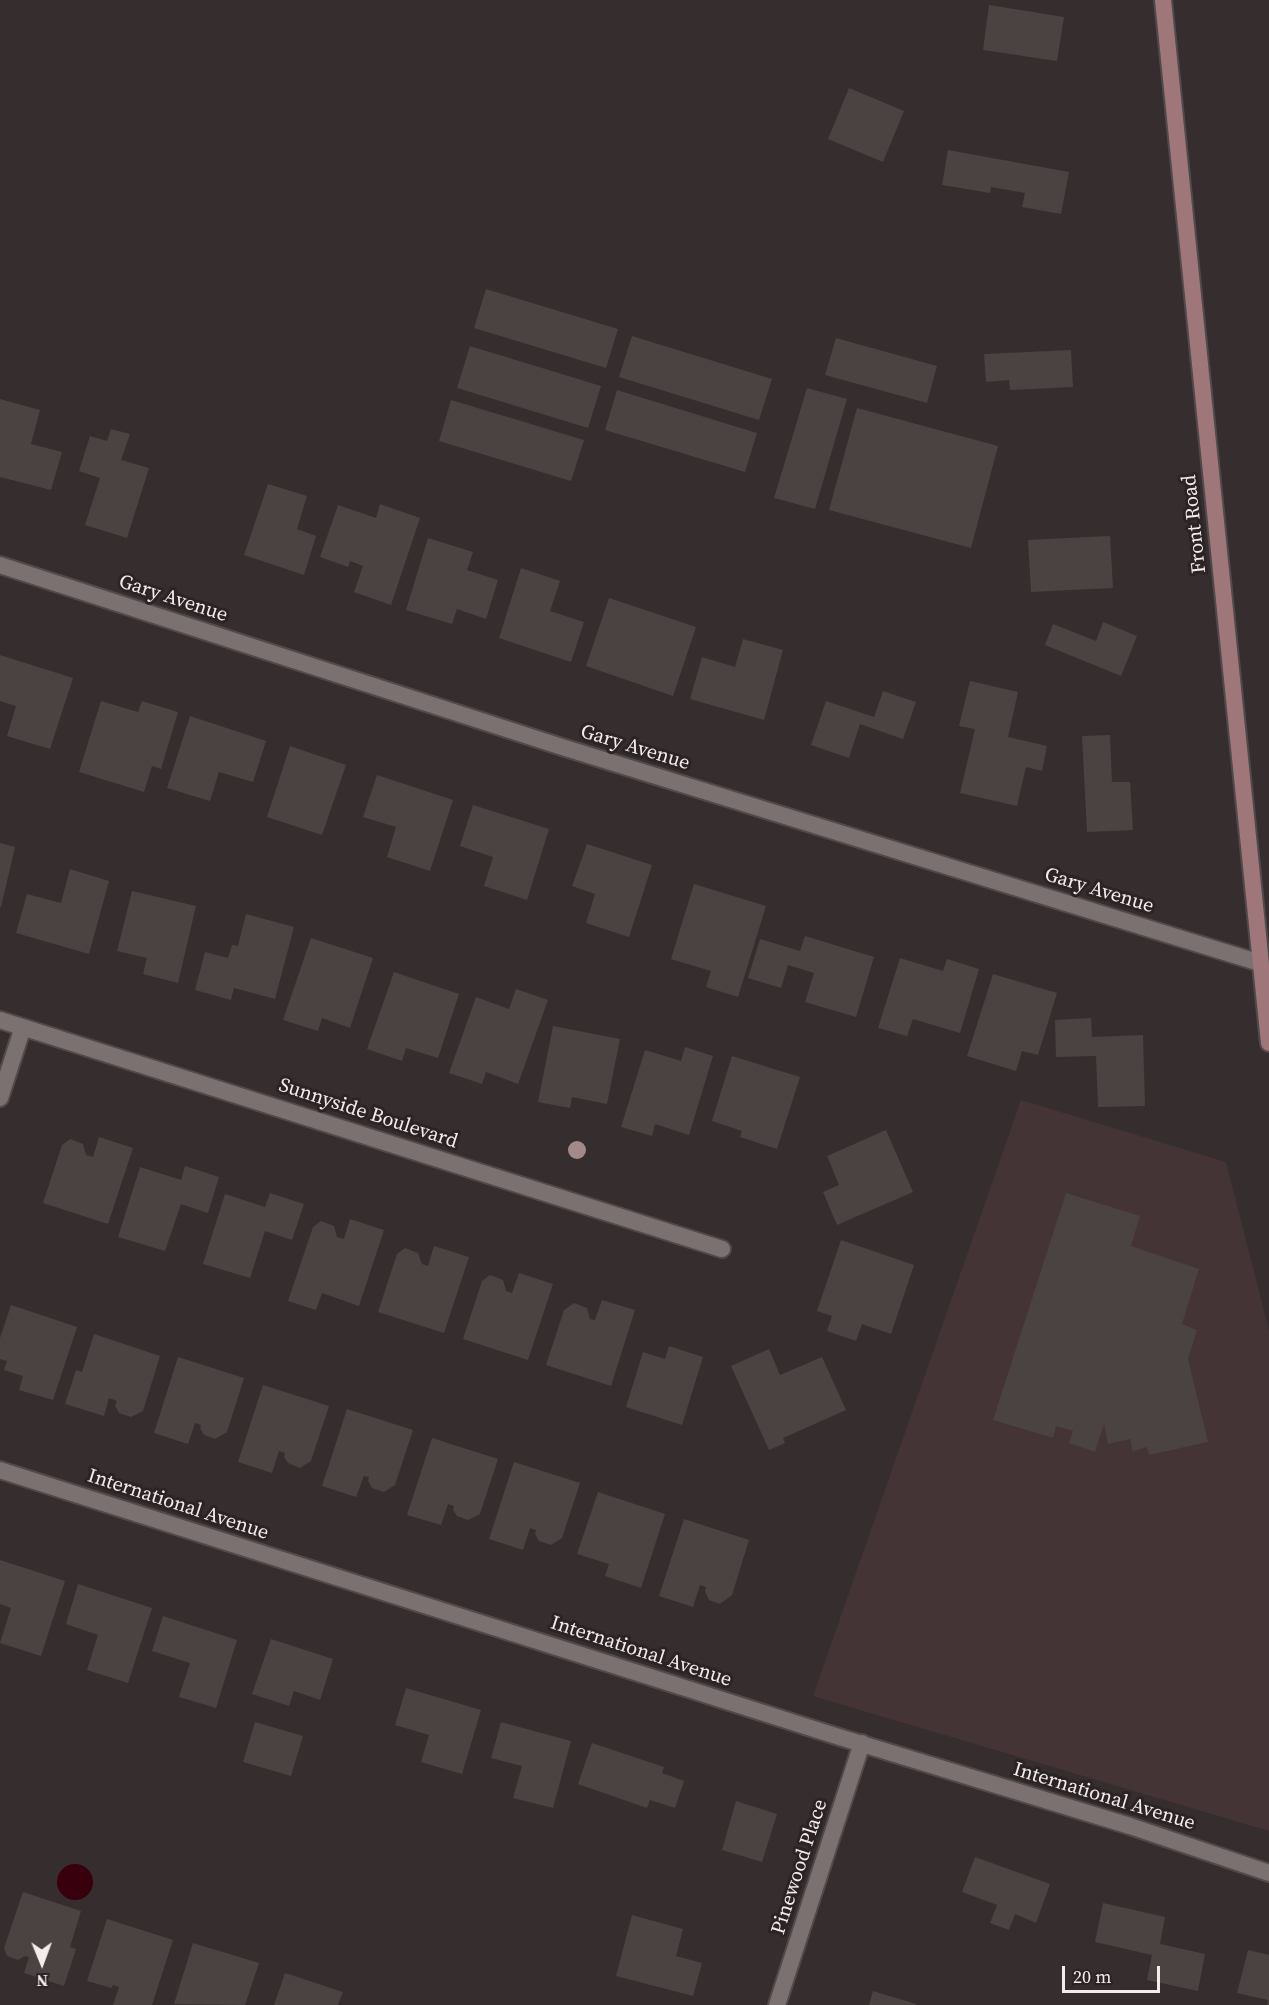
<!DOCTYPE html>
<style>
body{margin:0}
#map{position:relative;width:1269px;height:2005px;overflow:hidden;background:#362e2e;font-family:"Source Serif 4",serif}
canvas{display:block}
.north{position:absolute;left:12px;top:1933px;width:60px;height:60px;-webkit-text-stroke:4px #2c2424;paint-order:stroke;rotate:179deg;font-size:16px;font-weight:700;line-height:24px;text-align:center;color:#f2eced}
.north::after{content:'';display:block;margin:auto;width:21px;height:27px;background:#f2eced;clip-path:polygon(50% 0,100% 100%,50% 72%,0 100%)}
.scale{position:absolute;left:1062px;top:1966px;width:98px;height:27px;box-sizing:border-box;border:3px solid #f2eced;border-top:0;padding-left:8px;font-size:18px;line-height:21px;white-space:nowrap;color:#f2eced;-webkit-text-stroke:4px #2c2424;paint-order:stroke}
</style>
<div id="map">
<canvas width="1269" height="2005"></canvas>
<div class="north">N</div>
<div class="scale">20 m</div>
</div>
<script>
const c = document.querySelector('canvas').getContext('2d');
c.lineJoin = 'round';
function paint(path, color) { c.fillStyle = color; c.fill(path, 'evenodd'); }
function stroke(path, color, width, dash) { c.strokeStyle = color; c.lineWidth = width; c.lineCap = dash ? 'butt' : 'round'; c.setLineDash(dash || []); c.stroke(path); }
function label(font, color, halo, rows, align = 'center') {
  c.font = font + ' "Source Serif 4",serif'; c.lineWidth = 6; c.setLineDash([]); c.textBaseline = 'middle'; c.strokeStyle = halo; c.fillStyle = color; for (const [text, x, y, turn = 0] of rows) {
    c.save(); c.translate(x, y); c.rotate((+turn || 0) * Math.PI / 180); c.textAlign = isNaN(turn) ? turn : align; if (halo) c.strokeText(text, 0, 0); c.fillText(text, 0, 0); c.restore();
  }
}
const built = new Path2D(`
 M1021,1100l205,62 43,168v501l-456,-135z`);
const water = new Path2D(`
 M57 1882a18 18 0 1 1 36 0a18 18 0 1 1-36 0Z`);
const building = new Path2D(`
 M989,5l75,12 -7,44 -74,-11z
 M849,88l55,23 -21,51 -55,-23z
 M948,150l121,22 -8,42 -39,-7 3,-14 -34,-6 -1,6 -48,-8z
 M486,289l132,40 -12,39 -132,-40z
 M632,336l140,43 -13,41 -140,-43z
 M836,338l101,28 -10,37 -102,-28z
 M470,346l131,40 -13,42 -131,-40z
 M1071,350l2,37 -63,3 -1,-10 -23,2 -2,-28z
 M807,388l40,11 -32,110 -41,-11z
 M617,390l140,43 -12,39 -140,-42z
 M0,399l40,11 -9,34 31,8 -11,38 -51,-13z
 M451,400l133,40 -13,41 -132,-40z
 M857,408l141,38 -27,102 -142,-38z
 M111,429l19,5 -9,26 28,8 -22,70 -42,-13 15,-47 -21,-7 11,-35 17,5z
 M268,484l39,12 -10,33 19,7 -12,39 -60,-20z
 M380,504l40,14 -29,87 -37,-13 9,-26 -13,-5 -2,6 -28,-10 18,-52 38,13z
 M1110,536l3,52 -82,4 -3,-52z
 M428,538l45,14 -6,18 31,10 -12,39 -29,-10 -5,15 -46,-14z
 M521,568l39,13 -10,30 34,11 -13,40 -72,-24z
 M609,598l87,29 -23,69 -87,-30z
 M1103,622l34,14 -16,40 -76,-31 8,-21 43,17z
 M743,639l40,11 -19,70 -74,-21 12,-42 33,10z
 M0,655l73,23 -23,71 -43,-13 9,-30 -16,-5z
 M970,681l48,11 -10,45 39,9 -5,25 -16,-4 -9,39 -57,-13 15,-64 -16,-3z
 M883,691l33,11 -13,37 -43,-15 -11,34 -38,-13 15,-44 48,16z
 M101,701l37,11 4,-11 36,11 -17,57 -9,-3 -8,26 -65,-20z
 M190,716l76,25 -13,41 -34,-10 -9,29 -43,-13z
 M1110,735l2,47h18l3,48 -46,2 -5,-96z
 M290,746l56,19 -24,70 -55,-18z
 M377,775l76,25 -23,71 -43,-14 9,-30 -33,-10z
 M473,805l76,24 -22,71 -43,-14 9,-29 -33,-11z
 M0,843l15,4 -14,60h-1z
 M587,844l65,21 -23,72 -43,-14 9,-29 -23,-8z
 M70,869l39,12 -20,73 -73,-21 11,-39 34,9z
 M694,884l72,22 -28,91 -32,-10 5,-16 -40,-12z
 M132,891l64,15 -18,77 -35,-9 4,-16 -30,-7z
 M246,914l48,13 -19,72 -41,-11 -3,12 -36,-10 10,-38 23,6 4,-13 6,1z
 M805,936l69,21 -18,60 -51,-15 9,-29 -26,-8 -7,23 -33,-10 12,-39 40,12z
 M311,938l62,20 -23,70 -28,-10 -4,13 -35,-11z
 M900,958l43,13 4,-12 32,10 -19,64 -47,-14 -6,17 -29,-8z
 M394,972l65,22 -21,64 -32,-10 -4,13 -35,-12z
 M993,974l64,19 -19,62 -16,-4 -6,20 -49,-15z
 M516,989l32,11 -30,84 -32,-12 -4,12 -33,-11 27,-76 33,12z
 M1091,1018l1,19 51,-2 2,71 -47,1 -2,-51 -40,1 -1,-37z
 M553,1026l67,13 -13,65 -35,-7 -2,11 -32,-6z
 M685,1047l28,9 -24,79 -34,-11 -3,12 -31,-9 24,-77 36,11z
 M732,1056l68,21 -23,72 -37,-12 2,-6 -30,-10z
 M886,1130l27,62 -76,33 -14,-33 16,-7 -12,-29z
 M99,1137l34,11 -25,76 -65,-21 19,-58 8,-6 13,5 3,11 7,2z
 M185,1166l34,11 -11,36 -27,-9 -16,47 -47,-14 22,-70 41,13z
 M270,1193l34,11 -12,36 -27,-9 -15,47 -47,-14 22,-70 40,13z
 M1066,1193l74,23 -9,30 68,23 -17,55 15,6 -9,29 20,83 -59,13 -2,-8 -14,4 -3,-12 -22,5 -4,-20 -9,28 -26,-9 4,-12 -17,-5 -3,12 -60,-18z
 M350,1219l34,11 -25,76 -37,-13 -6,17 -28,-9 25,-74 8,-6 13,5 3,11 7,2z
 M841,1240l73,25 -23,69 -29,-10 -6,17 -29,-10 5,-15 -15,-5z
 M434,1246l35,11 -25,76 -66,-21 19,-58 8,-6 13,5 4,11 6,2z
 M519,1273l34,11 -25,76 -65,-21 19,-58 8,-6 13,5 3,11 6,2z
 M602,1300l33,10 -24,76 -65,-21 18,-55 10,-7 13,5 3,11 5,1z
 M11,1305l66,22 -24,73 -34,-10 4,-14 -19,-6 3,-9 -7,-2v-21z
 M94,1334l66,22 -17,55 -12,6 -12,-4 -4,-7 2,-5 -8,-3 -5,18 -39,-12 11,-34 6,2z
 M669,1346l34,11 -21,68 -56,-18 17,-55 22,7z
 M769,1349l11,26 42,-18 24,53 -63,28 2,5 -16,7 -38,-84z
 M178,1357l66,21 -17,54 -12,7 -11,-4 -4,-7 1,-3 -6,-2 -7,21 -34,-11z
 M263,1385l66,21 -18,55 -11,7 -12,-5 -4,-6 1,-4 -6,-2 -7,22 -34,-11z
 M347,1409l66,21 -18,55 -11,7 -12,-4 -4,-7 1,-4 -5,-1 -8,21 -34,-11z
 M432,1438l66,21 -18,55 -12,6 -11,-4 -4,-6 1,-4 -6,-2 -7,21 -34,-10z
 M514,1462l66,21 -18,55 -11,7 -12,-4 -4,-7 1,-4 -6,-2 -7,22 -34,-11z
 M598,1492l67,22 -24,74 -36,-12 4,-12 -32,-10z
 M684,1519l65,21 -17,55 -12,9 -11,-4 -4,-9 1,-4 -6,-2 -7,22 -34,-11z
 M0,1560l65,21 -24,75 -41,-13 11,-35 -11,-4z
 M78,1584l74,24 -24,75 -41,-13 11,-35 -32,-11z
 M163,1616l74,24 -21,68 -37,-11 11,-34 -38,-12z
 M271,1639l62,20 -13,41 -26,-9 -5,15 -37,-12z
 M406,1688l75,22 -19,64 -41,-12 8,-27 -34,-10z
 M255,1722l48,14 -12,40 -48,-14z
 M501,1722l70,19 -18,67 -40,-10 9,-32 -31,-8z
 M592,1743l72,24 -2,6 22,8 -9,27 -25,-8 -3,8 -69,-24z
 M736,1801l41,13 -15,48 -40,-12z
 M975,1857l75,27 -14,39 -21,-9 -6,16 -19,-7 7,-18 -35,-13z
 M23,1892l58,19 -11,36 6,2 -12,37 -40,-13 5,-16 -4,-1 -7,4 -11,-4 -3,-8z
 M1103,1903l62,14 -5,27 45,10 -7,37 -51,-11 5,-25 -57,-13z
 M632,1915l51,14 -7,27 26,7 -9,33 -77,-20z
 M107,1919l66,21 -21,65h-39l6,-18 -6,-2 -1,3 -25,-7z
 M193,1943l66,20 -14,42 -71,-1z
 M1248,1950l21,5v50h-2l1,-5 -31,-7z
 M285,1973l58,19 -5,13h-64z
 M873,1991l43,13v1h-47z`);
const minor = new Path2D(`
 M0,565l562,182 698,216
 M0,1020l722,229
 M0,1098l23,-71
 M0,1470l836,266 294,90 139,47
 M777,2005l85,-262`);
const secondary = new Path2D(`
 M1163,0l106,1043`);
const trees = [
 [577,1150]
];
const streetNames = [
 ["Front Road",1195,524,-96],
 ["Gary Avenue",173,599,18],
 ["Gary Avenue",635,748,17],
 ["Gary Avenue",1099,891,17],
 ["Sunnyside Boulevard",368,1114,18],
 ["International Avenue",178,1505,18],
 ["International Avenue",641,1652,18],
 ["International Avenue",1104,1797,17],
 ["Pinewood Place",800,1867,-72]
];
paint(built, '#443435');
paint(water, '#38000d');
paint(building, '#4b4242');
stroke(minor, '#51494a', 20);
stroke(secondary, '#51494a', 20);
stroke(minor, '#7b7171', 16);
stroke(secondary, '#9f767a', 16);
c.fillStyle = '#a4898b';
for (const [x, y] of trees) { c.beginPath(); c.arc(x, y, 9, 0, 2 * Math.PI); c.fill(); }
label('20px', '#f2eced', '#2c2424', streetNames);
</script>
